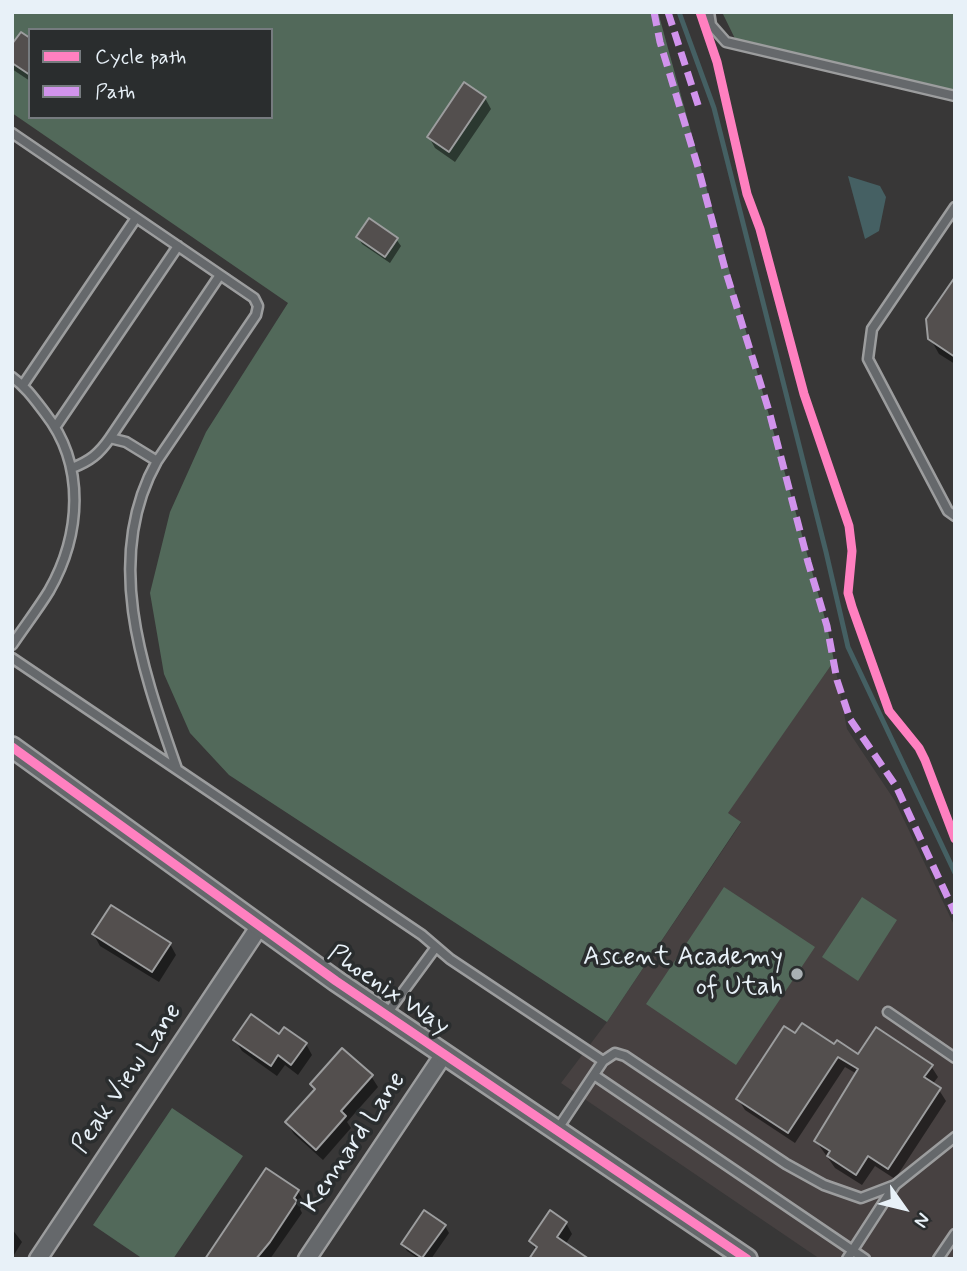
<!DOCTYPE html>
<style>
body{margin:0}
#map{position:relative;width:967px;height:1271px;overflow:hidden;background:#383737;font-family:Mynerve,sans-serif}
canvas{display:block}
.frame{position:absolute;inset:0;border:14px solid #e8f1f8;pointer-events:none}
.legend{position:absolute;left:28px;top:28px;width:245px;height:91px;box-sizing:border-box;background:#2a2d2e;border:2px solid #767b7f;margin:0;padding:9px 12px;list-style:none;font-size:21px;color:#e8f1f8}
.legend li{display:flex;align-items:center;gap:14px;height:35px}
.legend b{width:35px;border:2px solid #767b7f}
.north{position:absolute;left:869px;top:1173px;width:70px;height:70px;-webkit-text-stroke:5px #2a2d2e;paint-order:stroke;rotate:124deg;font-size:19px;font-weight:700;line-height:28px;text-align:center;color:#e8f1f8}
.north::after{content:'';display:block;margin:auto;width:24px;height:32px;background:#e8f1f8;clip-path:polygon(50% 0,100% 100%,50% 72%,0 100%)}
</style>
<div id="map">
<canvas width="967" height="1271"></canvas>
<div class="frame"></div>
<ul class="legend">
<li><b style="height:9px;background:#ff80c0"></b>Cycle path</li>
<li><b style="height:9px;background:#d193ec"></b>Path</li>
</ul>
<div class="north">N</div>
</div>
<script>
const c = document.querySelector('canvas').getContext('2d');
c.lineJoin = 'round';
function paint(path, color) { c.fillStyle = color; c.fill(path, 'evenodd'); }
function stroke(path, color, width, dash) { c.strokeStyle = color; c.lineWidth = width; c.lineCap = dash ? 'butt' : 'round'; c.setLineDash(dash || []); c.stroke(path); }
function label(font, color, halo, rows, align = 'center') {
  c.font = font + ' Mynerve,sans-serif'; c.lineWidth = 7; c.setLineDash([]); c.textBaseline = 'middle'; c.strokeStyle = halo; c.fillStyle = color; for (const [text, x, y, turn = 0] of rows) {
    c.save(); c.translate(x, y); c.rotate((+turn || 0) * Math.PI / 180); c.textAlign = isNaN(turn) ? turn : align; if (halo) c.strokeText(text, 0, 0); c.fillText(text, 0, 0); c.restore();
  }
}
const built = new Path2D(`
 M834,661l13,68 48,72 60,126v332h-135l-259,-176 46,-61 134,-199 -14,-10z`);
const green = new Path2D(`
 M12,12h646l169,614 7,35 -106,152 13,9 -134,200 -378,-247 -39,-42 -26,-59 -14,-81 20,-81 36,-80 82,-129 -276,-190zM30,30h241v87h-241z
 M722,12h233v85l-214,-46z
 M724,887l91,60 -79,118 -90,-61z
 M862,897l35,23 -39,61 -36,-24z
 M172,1108l71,48 -70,103h-30l-50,-34z`);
const water = new Path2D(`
 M848,176l32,10 6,11 -7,34 -14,8z`);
const shadow = new Path2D(`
 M30,40v41l-18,-12v-22z
 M485,98l6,11 -36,53 -20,-14 -6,-11z
 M358,237l38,2 5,7 -11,17 -28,-19z
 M955,280v84l-16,-10 -9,-16z
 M94,935l76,9 6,11 -17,27 -59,-36z
 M279,1036l27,8 6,11 -14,20 -13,-10 -8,11 -35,-25 -7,-11z
 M795,1036l63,21 73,9 7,11 -6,8 7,5 7,11 -51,78 -20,-13 -13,19 -27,-17 -19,-27 41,-67 -12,-7 -50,76 -50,-33 -7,-11z
 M371,1076l7,11 -31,35 4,6 -28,32 -29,-26 -7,-11 28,-33 -3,-5z
 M298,1191l6,11 -4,7 2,4 -32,46h-63z
 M566,1223l6,11 -7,11 -29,6 -5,-10z
 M445,1226l4,7 -18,26h-12l-12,-8 -4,-7z
 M12,1229l10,13 -10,16z`);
const stream = new Path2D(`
 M679,12l35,96 112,444 22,95 107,226`);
const building = new Path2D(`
 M21,32l9,6v37l-18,-12v-19z
 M464,82l22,15 -37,55 -22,-15z
 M369,218l29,20 -13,19 -29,-20z
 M955,277v80l-27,-18 -2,-20z
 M111,905l60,38 -19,29 -60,-38z
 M251,1014l28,20 5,-7 23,16 -16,22 -13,-10 -7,11 -38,-26z
 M802,1023l32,21 3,-4 21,14 18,-27 57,38 -9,12 17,11 -53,81 -20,-13 -12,19 -29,-19 3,-5 -16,-10 44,-72 -20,-12 -50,76 -52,-34 48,-73 11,7z
 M342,1048l31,27 -32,36 5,5 -30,34 -31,-28 30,-33 -5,-5z
 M266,1168l33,22 -5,8 3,3 -27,41 -14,17h-51z
 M424,1210l22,15 -24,33 -21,-14z
 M550,1210l17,12 -10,15 32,22h-60l8,-12 -8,-6z`);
const service = new Path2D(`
 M709,12l2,13 15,17 229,54
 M12,133l242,165 4,8 -2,9 -99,146c-55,98 -14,210 20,308
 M955,207l-83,122 -4,30 80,152 7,5
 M12,377c14,10 23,23 33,36 41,52 36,122 4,178 -11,18 -25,36 -37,54
 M23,385l113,-167
 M56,426l122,-180
 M110,438l110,-163
 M72,468c18,-7 27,-14 38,-30l16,4 31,19
 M12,658l410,277 28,24 153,102 -46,69
 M888,1012l67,46
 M386,1015l50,-68
 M603,1061l12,-8 10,3 161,108 38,21 37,13 34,-13
 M594,1075l271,184
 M847,1259l48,-74 60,-48
 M938,1259l17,-25`);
const minor = new Path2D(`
 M38,1259l221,-332
 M307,1259l137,-205`);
const tertiary = new Path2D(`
 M12,747l324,234 411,278`);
const quiet = new Path2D(`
 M654,12l6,30 38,125 27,102 44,142 39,151 19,64 10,54 13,39 46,67 59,127
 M668,12l32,99`);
const cycleway = new Path2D(`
 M700,12l17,50 30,132 13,35 44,165 45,132 3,25 -4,42 4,14 37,104 30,37 6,12 30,79
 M12,747l324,234 411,278`);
const markers = [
 [797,974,7,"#aab0b4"]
];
const poiNames = [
 ["Ascent Academy",783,959],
 ["of Utah",783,989]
];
const streetNames = [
 ["Phoenix Way",388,991,34],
 ["Peak View Lane",128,1079,-56],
 ["Kennard Lane",355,1143,-56]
];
paint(built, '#474141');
paint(green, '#52695a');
paint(water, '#456063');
paint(shadow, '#0007');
stroke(stream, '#456063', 5);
paint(building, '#534f4e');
stroke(building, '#9c9d9e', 2);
stroke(service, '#9c9d9e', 13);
stroke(minor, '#9c9d9e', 21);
stroke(tertiary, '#9c9d9e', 24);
stroke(service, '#65686b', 8);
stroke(minor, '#65686b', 16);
stroke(tertiary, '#65686b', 19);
stroke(quiet, '#d193ec', 7, [14, 7]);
stroke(cycleway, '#ff80c0', 9);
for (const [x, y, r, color] of markers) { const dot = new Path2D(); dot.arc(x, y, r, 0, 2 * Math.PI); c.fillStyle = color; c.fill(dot); stroke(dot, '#2a2d2e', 2.5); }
label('26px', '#e8f1f8', '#2a2d2e', poiNames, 'right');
label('26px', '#e8f1f8', '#2a2d2e', streetNames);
</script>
